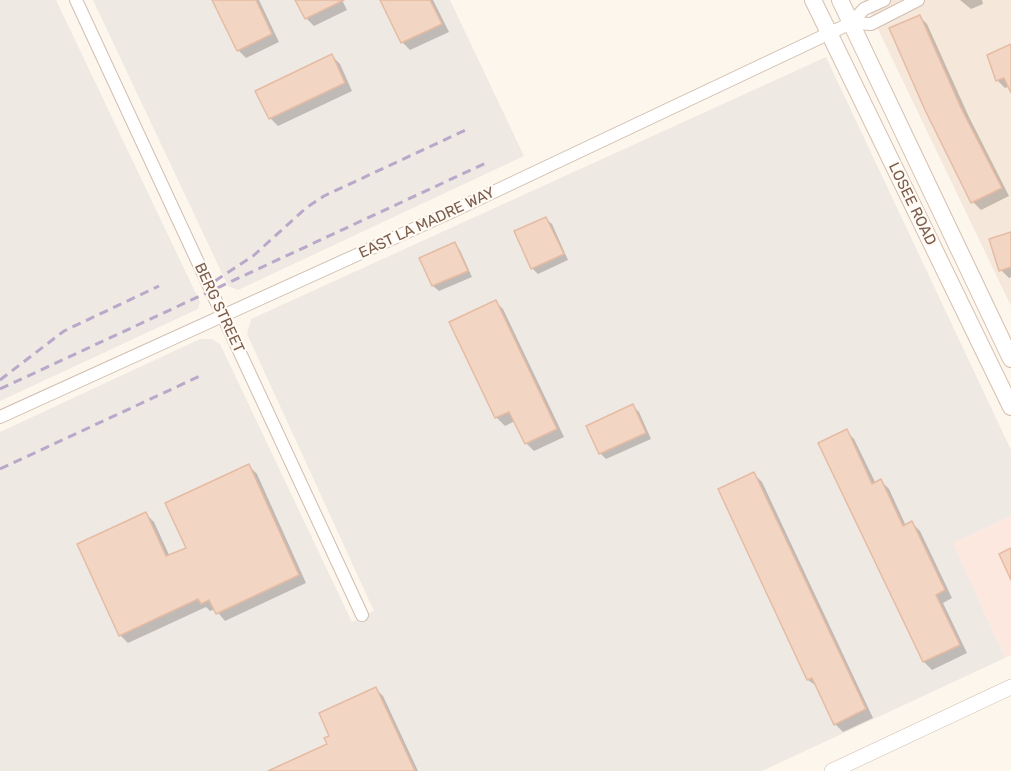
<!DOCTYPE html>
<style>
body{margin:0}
canvas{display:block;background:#fdf6ec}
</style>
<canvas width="1011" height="771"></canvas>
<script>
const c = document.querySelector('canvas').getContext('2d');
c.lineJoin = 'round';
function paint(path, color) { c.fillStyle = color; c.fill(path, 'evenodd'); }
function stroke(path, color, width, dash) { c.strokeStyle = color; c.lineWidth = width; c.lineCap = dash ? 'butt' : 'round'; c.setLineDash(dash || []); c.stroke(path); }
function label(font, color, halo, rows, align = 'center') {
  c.font = font + ' Rubik,sans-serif'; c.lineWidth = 4.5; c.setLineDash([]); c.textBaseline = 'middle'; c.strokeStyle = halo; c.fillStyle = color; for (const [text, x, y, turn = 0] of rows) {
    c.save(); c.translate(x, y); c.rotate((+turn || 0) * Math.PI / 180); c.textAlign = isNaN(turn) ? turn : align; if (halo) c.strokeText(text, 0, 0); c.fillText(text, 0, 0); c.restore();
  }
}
const residential = new Path2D(`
 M864,0h147v306z`);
const commercial = new Path2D(`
 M1011,516v139l-6,3 -52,-115z`);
const industrial = new Path2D(`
 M0,0h56l144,302 -2,7 -198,92z
 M93,0h357l74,156 -286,134 -10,-4z
 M826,57l185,393v66l-58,27 52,115 -243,113h-762v-339l200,-93h12l8,5 132,278 22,-11 -127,-277 4,-15z`);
const shadow = new Path2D(`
 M214,0h45l20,42 -33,16 -8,-8z
 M297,0h45l5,10 -33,16 -8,-8z
 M382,0h51l16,32 -39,18 -8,-8z
 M960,0h22l1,4 -12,5z
 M919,16l8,8 42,93 40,79 -28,14 -8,-8z
 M1011,46v43l-1,-3 -5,2 -8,-8z
 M332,56l8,8 12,27 -74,35 -8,-8z
 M546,219l6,5 16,36 -30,14 -6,-6z
 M1011,233v44l-2,1 -8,-8z
 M455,244l5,6 12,27 -33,14 -6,-5 -12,-27z
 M495,301l8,8 61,128 -30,14 -8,-8 -11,-22 -10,5 -8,-8 -46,-96z
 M633,406l6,6 12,27 -45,20 -6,-6z
 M846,431l8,8 22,45 5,-3 8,8 17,37 6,-3 8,8 32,67 -9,5 24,50 -35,17 -8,-8 -104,-218z
 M249,466l8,8 49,109 -81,38 -10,-12 -5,2 -4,-4 -78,36 -8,-8 26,-121 8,8 16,35 18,-9z
 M754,474l8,8 111,236 -30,14 -8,-8 -17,-37 -10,-7 -88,-190z
 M375,688l8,8 35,75h-147l58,-27 2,-7z`);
const building = new Path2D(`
 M212,0h44l16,34 -35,17z
 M295,0h49l-39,19z
 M380,0h50l12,24 -41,19z
 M920,15l41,93 41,80 -31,15 -46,-93 -36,-82z
 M1011,44v49l-7,-15 -8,3 -9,-26z
 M332,54l13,29 -76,36 -14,-28z
 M546,217l18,37 -33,15 -17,-38z
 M1011,232v35l-12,4 -10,-32z
 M455,242l13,29 -36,15 -13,-28z
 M496,300l61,129 -32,15 -16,-32 -14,6 -46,-96z
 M633,404l13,29 -47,21 -13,-28z
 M847,429l25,55 9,-5 22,47 9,-5 33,69 -9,5 24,50 -37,17 -105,-219z
 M249,464l50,111 -83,39 -7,-14 -8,4 -3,-5 -79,37 -42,-92 69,-32 20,44 20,-8 -21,-45z
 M754,472l112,237 -32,16 -22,-47 -5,2 -89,-191z
 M1011,548v32l-12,-26z
 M376,687l39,84h-147l59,-27 -3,-6 5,-2 -10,-23z`);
const minor = new Path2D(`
 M76,0l286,615
 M851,23l20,1 47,-24
 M0,417l449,-204 402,-190 13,-14 20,-9`);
const tertiary = new Path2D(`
 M832,771l179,-84`);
const secondary = new Path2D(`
 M813,0l198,407
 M840,0l171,359`);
const rail = new Path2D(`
 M215,281l38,-25 53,-48 18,-12 146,-68
 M0,380l64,-49 95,-45
 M0,389l488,-227
 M0,469l200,-93`);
const streetNames = [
 ["LOSEE ROAD",912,204,64],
 ["EAST LA MADRE WAY",427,223,-25],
 ["BERG STREET",219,308,65]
];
paint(residential, '#f5e8da');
paint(commercial, '#fde8e0');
paint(industrial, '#efe9e4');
paint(shadow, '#0003');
paint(building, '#f3d5c3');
stroke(building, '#e6bba3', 1.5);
stroke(minor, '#d1beb0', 14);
stroke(tertiary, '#d1beb0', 16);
stroke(secondary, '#d6c0b0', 18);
stroke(minor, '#fff', 12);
stroke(tertiary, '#fff', 15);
stroke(secondary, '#fff', 16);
stroke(rail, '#b9a8c9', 3, [9, 6]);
label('15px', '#7a5c4d', '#fffaf3', streetNames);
</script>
